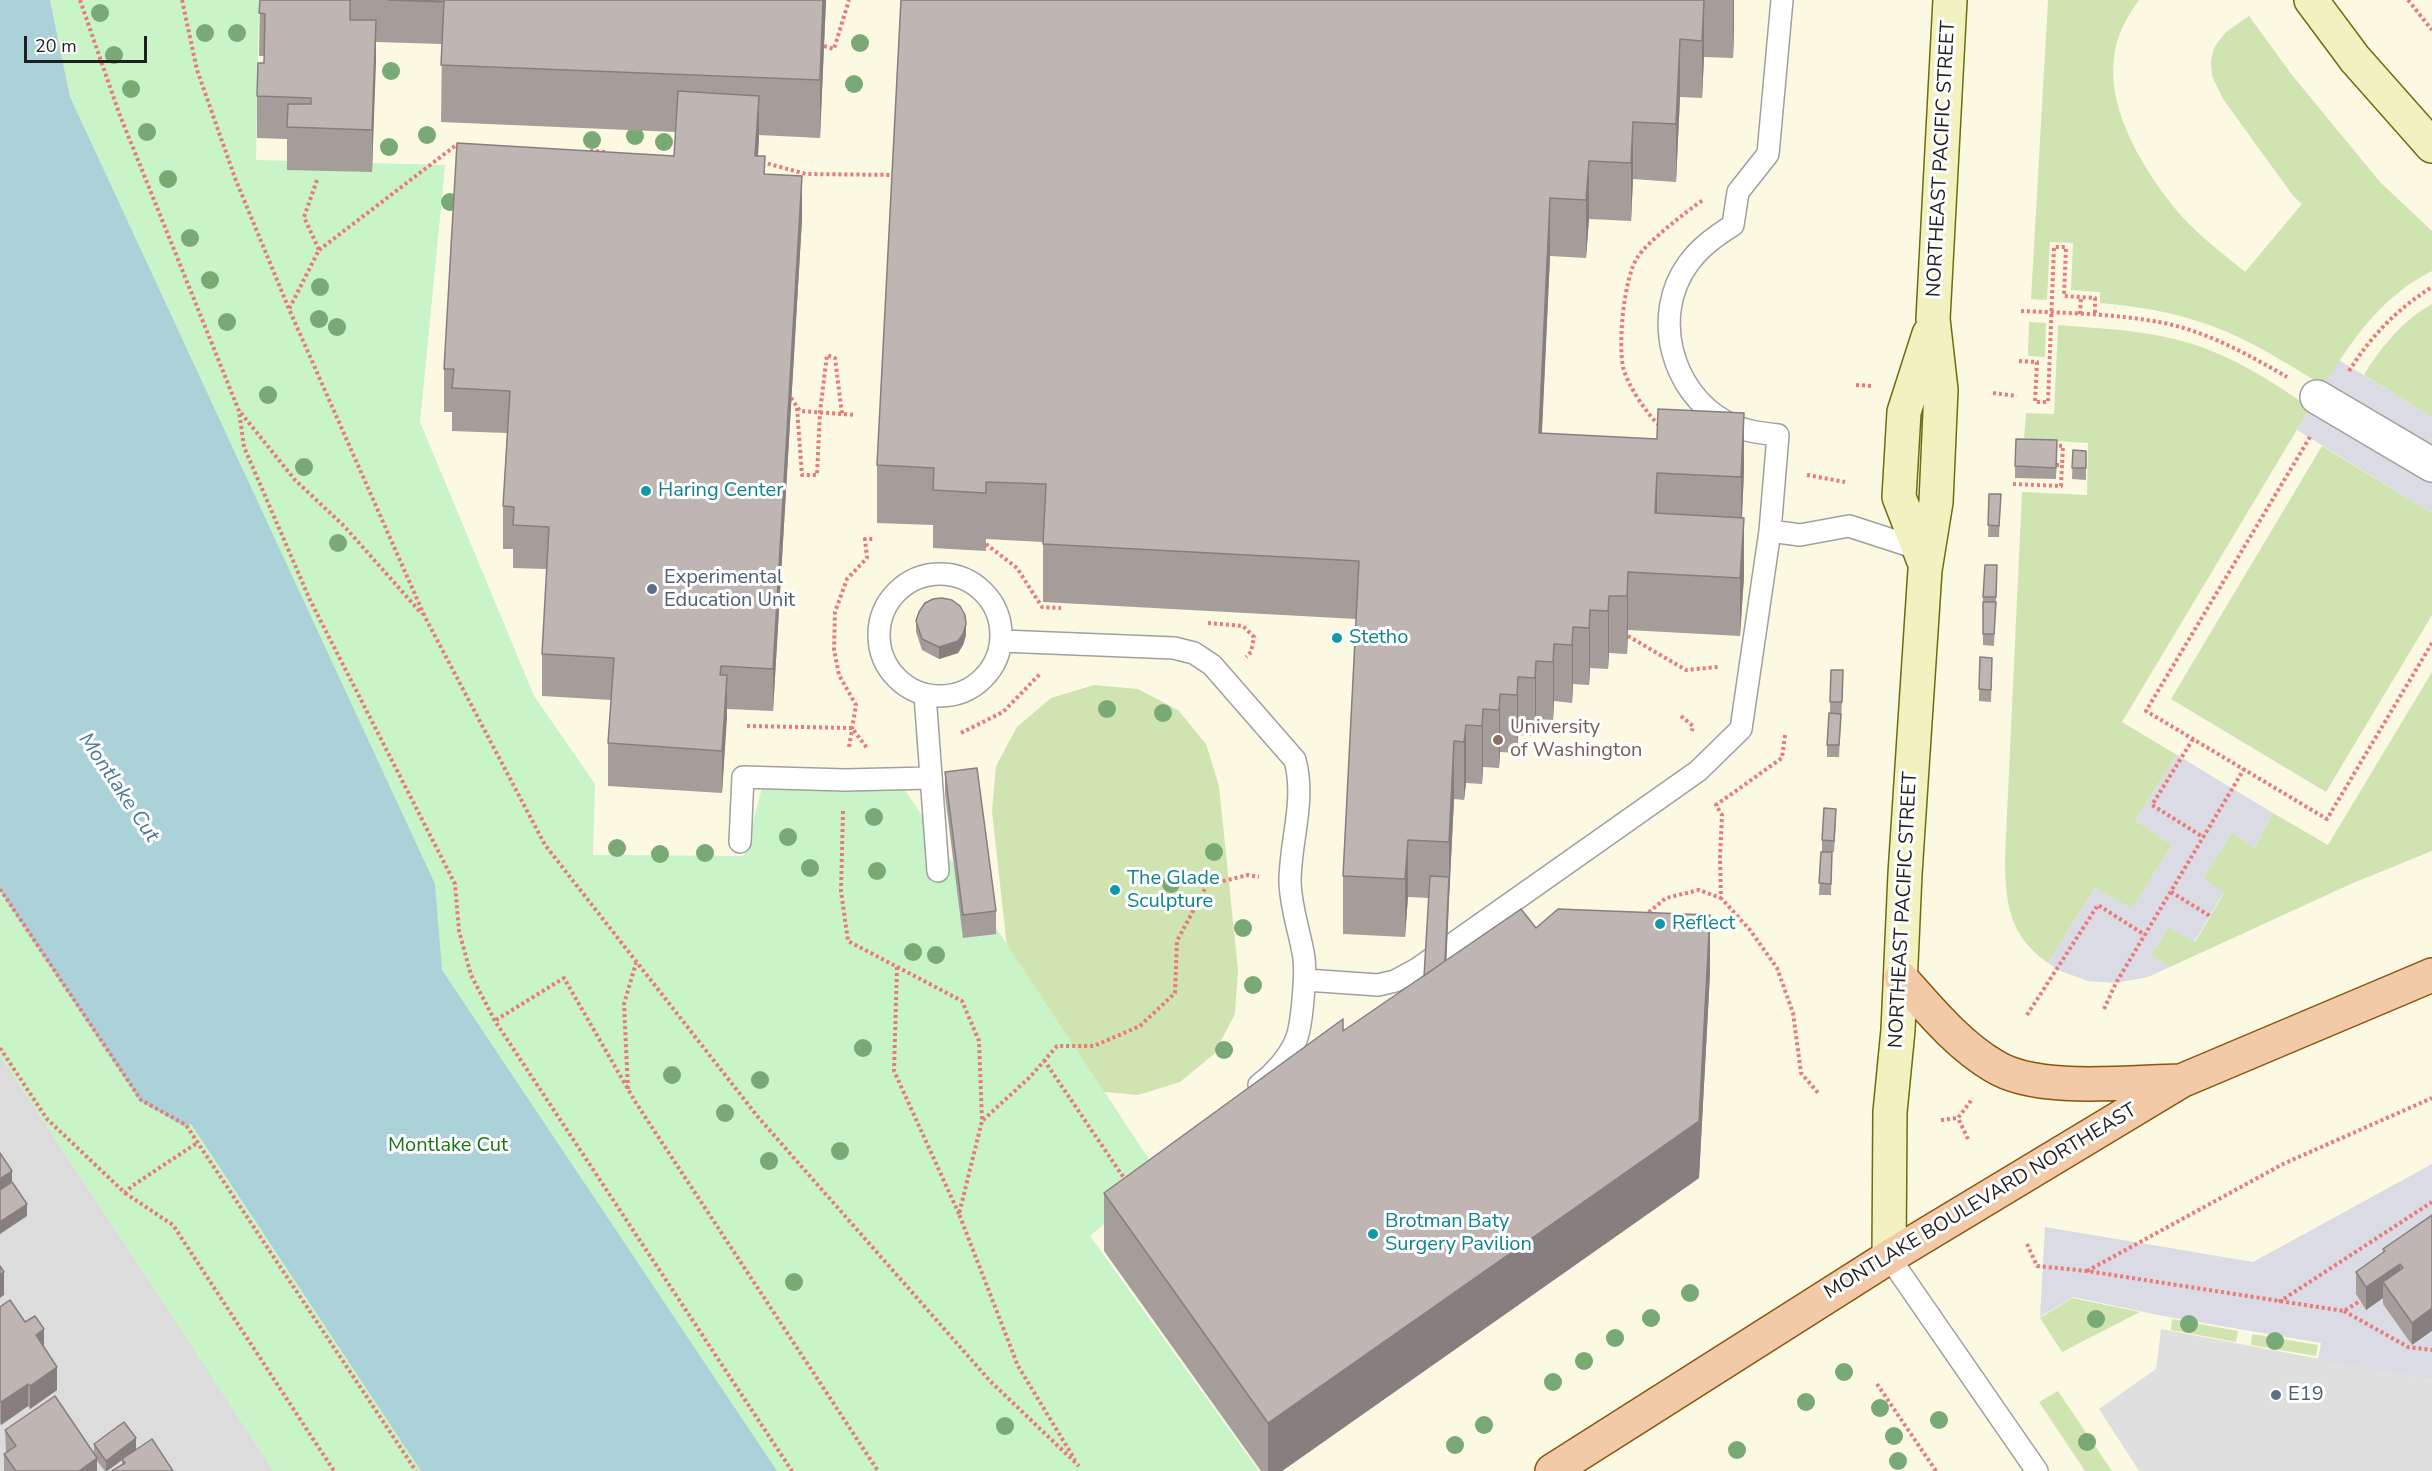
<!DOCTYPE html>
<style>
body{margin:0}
#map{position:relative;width:2432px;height:1471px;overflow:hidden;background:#efebe6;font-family:"Nunito Sans",sans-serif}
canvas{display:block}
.scale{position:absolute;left:24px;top:36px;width:123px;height:27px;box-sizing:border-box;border:3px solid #1f1f1f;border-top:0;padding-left:8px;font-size:18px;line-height:21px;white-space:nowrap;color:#1f1f1f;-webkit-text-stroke:4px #fff;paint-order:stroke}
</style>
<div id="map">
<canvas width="2432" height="1471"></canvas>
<div class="scale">20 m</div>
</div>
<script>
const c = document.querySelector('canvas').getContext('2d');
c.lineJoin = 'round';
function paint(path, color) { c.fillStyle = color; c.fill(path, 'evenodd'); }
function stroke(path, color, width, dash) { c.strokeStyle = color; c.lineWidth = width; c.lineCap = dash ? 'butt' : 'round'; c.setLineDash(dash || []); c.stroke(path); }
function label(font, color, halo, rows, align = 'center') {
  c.font = font + ' "Nunito Sans",sans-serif'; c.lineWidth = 6; c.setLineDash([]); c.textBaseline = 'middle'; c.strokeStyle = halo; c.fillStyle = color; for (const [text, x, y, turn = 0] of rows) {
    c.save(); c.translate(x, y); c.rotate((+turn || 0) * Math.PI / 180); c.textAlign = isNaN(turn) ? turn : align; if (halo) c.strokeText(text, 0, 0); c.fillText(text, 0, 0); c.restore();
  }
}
const residential = new Path2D(`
 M0,1055l274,416h-274z`);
const education = new Path2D(`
 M259,0h2173v1471h-1173l-169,-235 70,-59 -416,-321 -152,-1 3,-71 -61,-88 -114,-274 25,-257 -189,-4z`);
const grass = new Path2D(`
 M2048,0h91c-13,18 -23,36 -25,58 -8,56 38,127 75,166 17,17 37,32 56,48l57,-68 -8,-7 -71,-98 -11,-23 -1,-13 2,-13 5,-8 8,-10 23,-16 43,59 88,107 52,49v40c-50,25 -80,68 -108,115 -40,-24 -79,-50 -124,-64 -32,-11 -66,-16 -100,-19v-11l-29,-2 2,-47 -23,-1 -3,58 -16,-1z
 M2432,304v113l-68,-42c17,-28 39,-55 68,-71z
 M2029,322l17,1 -1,34 -17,-1z
 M2058,325c50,4 102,6 149,24 38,15 71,36 103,59l-188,314 55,33 -42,65 37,25 -40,64 -37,-21 -47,75c-39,-27 -43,-61 -43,-106l17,-365 65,3 1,-52 -64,-4 2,-26 28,1z
 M2322,446l110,67v102l-106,177 -155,-93z
 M2432,672v179l-79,32 -183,84 -19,-12 18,-28 26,15 29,-49 -21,-14 29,-47 22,16 19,-35 55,32z
 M1094,685l44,4 40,21 28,34 13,42 19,184 -3,44 -21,40 -34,28 -42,13 -45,-4 -81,-98 -20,-182 4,-45 21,-39 34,-29z
 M2072,1298l68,14 -78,40 -22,-34z
 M2172,1319l66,12 -2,11 -65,-12z
 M2252,1334l66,11 -2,11 -65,-11z
 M2058,1391l54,80h-27l-46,-69z`);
const park = new Path2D(`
 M50,0h209l-3,160 189,5 -25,257 114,274 61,88 -2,71 151,1 19,-72 140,3 257,389 -70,60 169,235h-985l-274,-416v-931l70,-27z`);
const parking = new Path2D(`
 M2161,1329l271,51v91h-293l-40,-62 57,-40z`);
const plaza = new Path2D(`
 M2339,360l93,57v96l-135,-83z
 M2177,755l96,58 -19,35 -22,-16 -29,47 21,13 -30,50 -25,-15 -18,28 19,12 -22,10 -32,6 -28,-2 -30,-11 -10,-7 47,-75 37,21 40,-64 -37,-25z
 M2432,1164v73l-32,49 12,59 20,-14v49l-114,-21 3,-16 -158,-27 -90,-19 -33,20 5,-90 208,35z`);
const water = new Path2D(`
 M0,0h50l20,97 365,787 7,86 335,501h-356l-230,-347 -7,2 -44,-25 -140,-210z`);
const path = new Path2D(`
 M80,0l39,113 120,298 5,36 66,153 145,284 4,47 12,44 24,46 297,450
 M182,0l15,70 38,108 54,131
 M2408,0l24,30
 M824,46l10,3 15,-49
 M590,151l17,1
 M762,162l44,12 89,1
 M317,180l-13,37 15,33 -30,59 136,308 120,228 213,272 232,264 89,85
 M319,250l136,-104h5
 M2021,311c47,2 97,3 143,12 44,9 85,32 123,54
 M2080,314l1,-17
 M2019,361l18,1 -2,40h13l6,-155h12l-2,49 31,2v17
 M2349,371c22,-35 48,-62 83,-84
 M1856,385l17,1
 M1993,393l24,3
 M791,398l9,13 56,4
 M797,408l5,67h15l3,-63 7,-57 8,3 7,56
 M241,413l54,67 49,46 78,88
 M1659,425c-13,-12 -32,-41 -36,-58 -5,-25 1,-88 14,-109 10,-16 50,-47 66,-58
 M2310,437l-164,274 181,108 105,-176
 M2053,445l10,1 -1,19
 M1807,475l38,7
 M2013,484l48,2 1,-21h-6
 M986,544l31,24 25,39 19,1
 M1208,623l35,3 11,11 -3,15 -5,5
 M1628,636l58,34 32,-3
 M1681,716l12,10 -1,5
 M747,726l105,2 15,20
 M961,733l42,-21 37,-38
 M1785,735l-3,23 -66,47 6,10 -2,43 1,40 29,32 27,38 16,45 8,60 18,21
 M2193,739l-41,66 51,32
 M849,747l7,-42 -17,-30 -5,-26 1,-37 12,-33 20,-21 -2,-19h9
 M843,811l-2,80 7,50 114,60 17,40 3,80 -23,93 59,152 57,94
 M0,889l141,211 45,25 230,346
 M2171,892l39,24
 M1644,916l22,-18 33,-8 22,8
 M897,967l-3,104 65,143
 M2104,1009l12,-26 128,-214
 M2027,1015l71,-110 47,30
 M496,1020l68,-42 72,125 242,368
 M0,1048l47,71 78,74 7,-7 65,-43
 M1044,1060l82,121
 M628,1089l-4,-85 12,-41
 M983,1120l47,-43 27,-31h37l46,-20 35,-33 2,-52 30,-56 41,-10 11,2
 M1941,1120l17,-2
 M1968,1139l-10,-21 15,-20
 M125,1193l48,32 161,246
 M2027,1244l10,22 50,5 257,40 16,-10
 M2087,1271l196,-107 149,-66
 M2279,1302l153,-100
 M2344,1311l64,36 24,3
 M1877,1384l59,87`);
const lane = new Path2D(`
 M1770,531l30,4 49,-9 77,25
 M879 635a61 61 0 1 1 122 0a61 61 0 1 1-122 0Z
 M1002,641l172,7 20,5 18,12 83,95c11,41 -5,81 -5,122 1,28 10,50 14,76 2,16 -2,68 -8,82 -7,17 -22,34 -37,45
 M925,695l13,176
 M740,842l3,-65 102,3 85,-2
 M1306,980l72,5 17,-4 22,-12 281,-198 43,-42 29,-198 8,-96c-18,-2 -36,-4 -52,-13 -55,-30 -75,-107 -38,-158 12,-17 28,-28 45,-39l5,-33 30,-38 14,-154
 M1889,1257l148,214`);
const street = new Path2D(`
 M2317,397l115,68`);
const secondary = new Path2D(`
 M2311,0l44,59 77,87
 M1925,564l-26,-67 5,-85 25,-78
 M1889,1257l1,-145 8,-82 7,-156 20,-304 11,-68 5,-112 -8,-71 17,-319`);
const primary = new Path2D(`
 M1901,978c28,31 56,66 93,88 43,27 134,16 185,15
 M1552,1471l337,-214 292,-176 251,-106`);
const trees = [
 [100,13],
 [205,33],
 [237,33],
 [860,43],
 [114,55],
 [391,71],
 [854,84],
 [131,89],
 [147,132],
 [427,135],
 [635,136],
 [592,140],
 [664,142],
 [389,147],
 [168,179],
 [450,202],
 [190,238],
 [210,280],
 [320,287],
 [319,319],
 [227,322],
 [337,327],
 [268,395],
 [304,467],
 [338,543],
 [1107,709],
 [1163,713],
 [874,817],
 [788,837],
 [617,848],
 [1214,852],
 [705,853],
 [660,854],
 [810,868],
 [877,871],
 [1171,884],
 [1243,928],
 [913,952],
 [936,955],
 [1253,985],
 [863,1048],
 [1224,1050],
 [672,1075],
 [760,1080],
 [725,1113],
 [840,1151],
 [769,1161],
 [794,1282],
 [1690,1293],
 [1651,1318],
 [2096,1319],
 [2189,1324],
 [1615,1338],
 [2275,1341],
 [1584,1361],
 [1844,1372],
 [1553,1382],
 [1806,1402],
 [1880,1408],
 [1939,1420],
 [1484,1425],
 [1005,1426],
 [1894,1436],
 [2087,1442],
 [1455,1445],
 [1737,1450],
 [1898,1461]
];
const wall = new Path2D(`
 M260,0h566l-6,138 -61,-3 -1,21 7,18 37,45 -29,492 -46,-2 -5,84 -114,-7v-43l3,-43 -69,-4v-42l5,-85 -34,-1v-19h-10v-43l4,-73 -55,-2v-19h-8v-43l230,-213 2,-24 -235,-10 1,-78 -66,-2 -4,130 -85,-2v-31l-30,-1v-42l7,-33v-7h-5z
 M901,0h833v30l-1,28 -29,-1 -2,41 -22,-1 -4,85 -43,-3 -2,42 -42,-2 -3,39 -36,-2 -8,177 202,38 -2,47 2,58 -4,60 -112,-6 -1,24 -18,-1 -1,16 -18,-1 -1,17 -16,-1 -1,19 -18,-2 -1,19 -17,-1 -1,17 -17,-1 -1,18 -17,-1 -1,16 -16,-1 -1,17 -16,-1 -2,17 -10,-1 -8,162 90,-33 174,45 -11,205 -417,293h-21l-157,-220v-58l320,-217 5,-78 -21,-1 -3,40 -62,-3v-58l13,-257 -313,-17v-60l-57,-3v12l-53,-3v-23l-56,-2v-58z
 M2073,450l13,1v29l-14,-1z
 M2057,452l-1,27 -41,-1v-12z
 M1989,494h12l-2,43h-11z
 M1997,577l-3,69 -11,-1v-48z
 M916,621l50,14 -3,10 -5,8 -19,6 -17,-9 -6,-18z
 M1980,657l12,12 -1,33 -12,-1z
 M1831,670l12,12 -4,75h-12v-12l3,-32z
 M945,772l51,139v23l-33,4 -18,-143z
 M1836,820l-2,32h-2l-1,43h-12l2,-43h1v-12z
 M2432,1215l-20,130 -29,-41v-6l-17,12 -10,-16v-22l27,-19v-4z
 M0,1307l25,15 19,26 13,42 -27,19 -2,-3 -27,19 -1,-2z
 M5,1430l89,23v-9l42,6 37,21 -51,-6v-5l-15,11h-2l-8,-10v10h-93v-17l2,-1z`);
const shadedWall = new Path2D(`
 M823,0h3l-6,138v-58z
 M1704,0v57l-2,41v-57z
 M1733,0h1v30l-1,28z
 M376,20v43l-4,109v-42z
 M1680,39v58l-4,85v-58z
 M759,96v43l-4,59v-42z
 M1633,122v57l-2,42v-58z
 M1589,161v58l-3,39v-58z
 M802,176v43l-29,492v-42z
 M1550,198v58l-11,235v-58z
 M1744,413v58l-3,64v-58z
 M1657,473v58l-2,-18z
 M1744,518v58l-4,60v-58z
 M1628,572v58l-1,24v-58z
 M1609,596v57l-1,16v-58z
 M1590,610v58l-1,17v-57z
 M966,624v11l-3,10 -5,8 -19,6v-12z
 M1573,627v57l-1,19v-58z
 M1554,644v57l-1,19v-58z
 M1536,661v58l-1,17v-58z
 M727,675v43l-5,75v-42z
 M1518,677v58l-1,18v-58z
 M1500,694v58l-1,16v-58z
 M1483,709v58l-1,17v-58z
 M1466,725v58l-2,17v-58z
 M1454,741v58l-5,100v-57z
 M1408,840v57l-3,40v-58z
 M1449,877v22l-5,122 -23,16z
 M1710,915v58l-11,205 -417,293h-14v-48z
 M12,1171v23l-12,8v-23z
 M27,1204v12l-27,18v-12z
 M2400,1264v22l-17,-4v16l-17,12v-23z
 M4,1272v23l-4,3v-23z
 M2432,1308v23l-20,14v-22z
 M44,1329v23l-8,-17z
 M57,1367v23l-27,19v-23z
 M28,1384v22l-27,19v-23z
 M136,1438v12l-29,21h-1v-10z
 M97,1458v13h-18z`);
const building = new Path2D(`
 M260,0h90v20h26l-4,110 -85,-3 1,-23h23v-6l-54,-2 1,-33h6l1,-49 -6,-1z
 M388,0h56v2z
 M444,0h379l-3,80 -379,-15z
 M901,0h803l-2,41 -22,-2 -4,85 -43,-2 -2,41 -42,-2 -3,39 -36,-2 -11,235 118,6 1,-30 86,4 -3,64 -84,-4 -2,40 89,5 -4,60 -112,-6 -1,24h-18l-1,15 -18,-1 -1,18 -16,-1 -1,18 -18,-1 -1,18 -17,-1 -1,17 -17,-1 -1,18 -17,-1 -1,16 -16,-1 -1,17 -16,-1 -2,17 -10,-1 -5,101 -41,-2 -3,39 -62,-3 16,-315 -316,-17 3,-60 -60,-2v11l-53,-3 1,-22 -57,-3z
 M678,91l81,5 -4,60h10l-1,18 38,2 -29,493 -52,-3 -1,9h7l-5,76 -114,-8 6,-85 -72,-4 7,-127 -36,-2 1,-18 -11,-1 7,-115 -58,-3 2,-19h-10l13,-226 217,13z
 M2016,439l41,1 -1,28 -41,-2z
 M2073,450l13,1v17h-14z
 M1989,494h12l-2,32 -11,-1z
 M1985,565h12l-1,32h-13z
 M942,598l10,2 8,6 5,9 1,9 -3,10 -5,7 -19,6 -17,-8 -6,-18 3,-9 6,-9 8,-4z
 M1983,602h13l-2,32h-11z
 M1980,657l12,1 -1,32 -12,-1z
 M1831,670h12l-1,32h-12z
 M1829,713l12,1 -2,31h-12z
 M977,768l19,143 -33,4 -18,-143z
 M1824,808l12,1 -2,32 -12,-1z
 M1821,852h11l-1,32 -12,-1z
 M1430,876l19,1 -4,84 -21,15z
 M1521,909l15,19 22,-19 152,6 -11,206 -431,302 -164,-230 239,-174v12z
 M0,1153l12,18 -12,8z
 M12,1182l15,22 -27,18v-32z
 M2432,1215v93l-20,15 -29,-41 20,-14 -3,-4 -34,23 -10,-15 29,-21 -2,-2z
 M0,1266l4,6 -4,3z
 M10,1300l15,22 10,-6 9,13 -8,6 21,32 -27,19 -2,-2 -27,18 -1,-2v-93z
 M55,1396l42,62 -18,13h-63l-12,-17 12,-8 -11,-16z
 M124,1422l12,16 -30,23 -12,-17z
 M152,1439l21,32h-61l13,-8 -3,-4z`);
const markers = [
 [646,491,6,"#0f9aa8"],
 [652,589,6,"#5c6f8a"],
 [1337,638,6,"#0f9aa8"],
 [1498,740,6,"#8d6e63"],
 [1115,890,6,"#0f9aa8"],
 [1660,924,6,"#0f9aa8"],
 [1373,1234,6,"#0f9aa8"],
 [2276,1395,6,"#5c6f8a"]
];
const streetNames = [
 ["NORTHEAST PACIFIC STREET",1942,159,-87],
 ["NORTHEAST PACIFIC STREET",1904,910,-87],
 ["MONTLAKE BOULEVARD NORTHEAST",1981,1202,-31]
];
const cultureNames = [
 ["Haring Center",658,491],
 ["Stetho",1349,638],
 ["The Glade",1127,879],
 ["Sculpture",1127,902],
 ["Reflect",1672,924],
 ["Brotman Baty",1385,1222],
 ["Surgery Pavilion",1385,1245]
];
const serviceNames = [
 ["Experimental",664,578],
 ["Education Unit",664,601],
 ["E19",2288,1395]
];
const educationNames = [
 ["University",1510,728],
 ["of Washington",1510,751]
];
const parkNames = [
 ["Montlake Cut",448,1146]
];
const waterNames = [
 ["Montlake Cut",118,788,56]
];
paint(residential, '#dddcdc');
paint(education, '#fcf9e2');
paint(grass, '#cfe4b1');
paint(park, '#c8f4c7');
paint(parking, '#dfdfdf');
paint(plaza, '#dadbe4');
paint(water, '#abd2d8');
stroke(lane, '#a0a0a0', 24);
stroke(street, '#a0a0a0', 36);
stroke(secondary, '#6c6c10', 36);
stroke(primary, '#8b550e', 36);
stroke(path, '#ec797a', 4, [3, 3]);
stroke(lane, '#fff', 21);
stroke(street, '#fff', 33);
stroke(secondary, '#f3f1bf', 33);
stroke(primary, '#f3caa7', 33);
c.fillStyle = '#79a974';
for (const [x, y] of trees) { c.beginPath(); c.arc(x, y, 9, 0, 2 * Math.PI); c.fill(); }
paint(wall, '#a49d9a');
paint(shadedWall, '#867f7d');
paint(building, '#bfb6b3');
stroke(building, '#867f7d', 1.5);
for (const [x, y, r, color] of markers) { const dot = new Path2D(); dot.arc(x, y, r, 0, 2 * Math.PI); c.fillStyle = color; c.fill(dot); stroke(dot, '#fff', 2); }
label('20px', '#1f1f1f', '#fff', streetNames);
label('20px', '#0d838f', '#fff', cultureNames, 'left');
label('20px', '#4e5e75', '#fff', serviceNames, 'left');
label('20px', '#785e54', '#fff', educationNames, 'left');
label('20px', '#187316', '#fff', parkNames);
label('italic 21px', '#4d7996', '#fff', waterNames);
</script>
